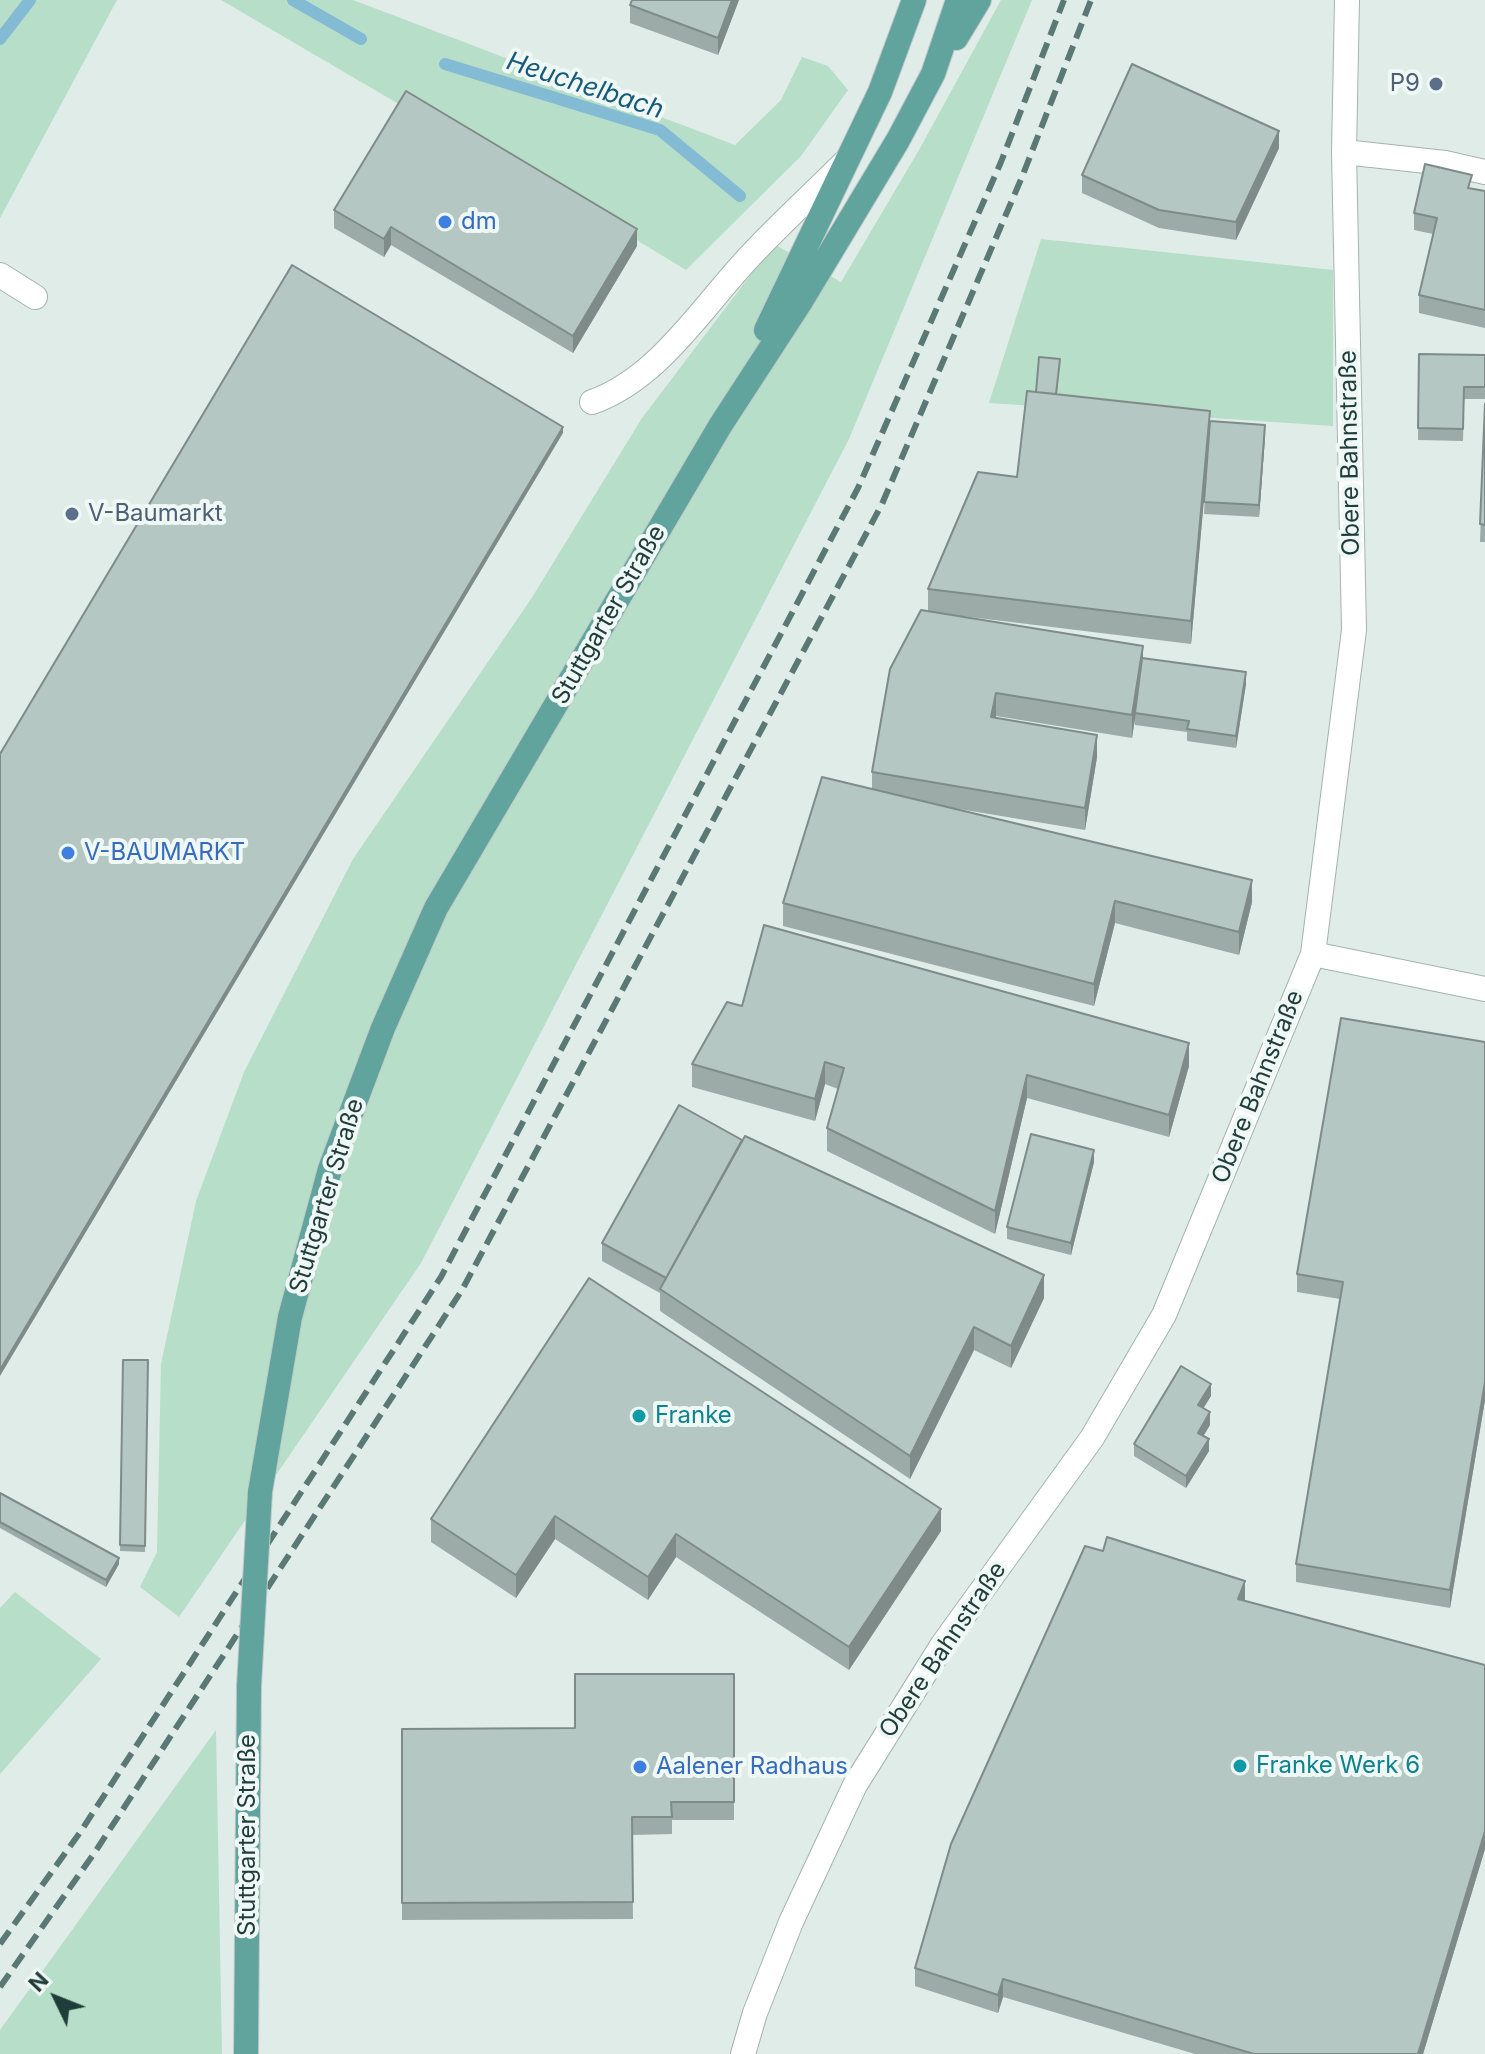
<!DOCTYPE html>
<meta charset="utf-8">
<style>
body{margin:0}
#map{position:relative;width:1485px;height:2054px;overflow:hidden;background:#e0ece8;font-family:Inter,sans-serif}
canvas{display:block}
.north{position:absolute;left:16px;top:1958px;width:80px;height:80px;-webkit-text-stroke:6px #f0f8f5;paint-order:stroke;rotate:313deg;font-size:22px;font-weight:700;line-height:32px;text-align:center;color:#1f3d3a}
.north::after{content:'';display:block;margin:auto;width:28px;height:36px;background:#1f3d3a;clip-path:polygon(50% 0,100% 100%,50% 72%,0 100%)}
</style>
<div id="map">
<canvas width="1485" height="2054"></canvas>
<div class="north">N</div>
</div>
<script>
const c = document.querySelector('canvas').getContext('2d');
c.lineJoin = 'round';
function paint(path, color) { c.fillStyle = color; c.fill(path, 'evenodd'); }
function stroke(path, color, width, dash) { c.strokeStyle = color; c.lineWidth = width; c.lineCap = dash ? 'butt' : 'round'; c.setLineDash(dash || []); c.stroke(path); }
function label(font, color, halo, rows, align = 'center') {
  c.font = font + ' Inter,sans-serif'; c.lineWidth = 8; c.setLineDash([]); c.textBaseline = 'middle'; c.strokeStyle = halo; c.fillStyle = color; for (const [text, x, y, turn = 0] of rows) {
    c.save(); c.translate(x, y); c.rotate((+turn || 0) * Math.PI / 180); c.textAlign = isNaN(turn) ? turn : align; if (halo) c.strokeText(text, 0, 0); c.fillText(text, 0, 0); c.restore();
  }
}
const green = new Path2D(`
 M0,0h117l-117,218z
 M221,0h132l382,145 46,-45 21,-43 26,9 20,24 -47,66 -115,114 -275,-167h-14z
 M1001,0h31l-183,439 -428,824 -242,354 -39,-30 17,-35 4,-188 35,-163 48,-129 109,-213 178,-260 111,-181 132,-174 67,38 78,-132z
 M1041,239l292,31v156l-344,-23z
 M15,1592l86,67 -101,115v-166z
 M216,1730l6,324h-222v-24z`);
const stream = new Path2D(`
 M293,0l68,39
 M0,39l30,-39
 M445,64l215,66 80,66`);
const minor = new Path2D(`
 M1344,152l101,11 40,9
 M0,275l35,22
 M592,402c68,-24 112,-98 160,-148 30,-32 62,-61 92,-91
 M1313,954l172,35
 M743,2054l12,-41 36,-91 64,-137 88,-141 149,-206 72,-123 149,-361 41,-324 -10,-478 3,-152`);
const major = new Path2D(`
 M956,38l23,-38
 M766,330l114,-238 34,-92
 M260,1492l30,-175 40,-148 53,-141 53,-120 284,-482 80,-123 98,-163 35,-66 25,-74
 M246,2054l3,-368`);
const rail = new Path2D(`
 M0,1944l81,-113 360,-554 417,-789 143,-326 63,-162
 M0,1987l95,-135 367,-562 420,-786 140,-327 69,-177`);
const majorBridge = new Path2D(`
 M249,1686l11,-194`);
const wall = new Path2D(`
 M739,0l-21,55 -88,-32v-18z
 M1279,148l-43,92 -77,-12 -77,-35v-18z
 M1472,188l13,3v137l-66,-15v-18l14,-61 -19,-4v-17z
 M334,210l303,36 -64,107 -182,-108 -7,12 -50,-29z
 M1419,354l66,1v44h-21l-1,42 -45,-1z
 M1060,365l-3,29 153,28 55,15 -6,80 -55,-3 2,-40 -15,170 -246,-30 198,44 103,26 -10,64 -49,-7v-9l-52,-7v-7l-3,20 -136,-22 -1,2 102,39 -12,73 -132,-22 299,94 -13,53 -124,-32 -21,83 -311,-80v-23l89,-114v-17l56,-161v-22l89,-112 19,-85z
 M1485,404v138h-5z
 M742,1006l447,60 -20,71 -142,-39 -32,136 -168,-83v-23l11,-39 -13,-5 -10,37 -123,-34v-23z
 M1485,1042v358l-35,208 -154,-26v-18l44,-265 -43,-7v-18z
 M742,1140l302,158 -33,70 -37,-18 -64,129 -250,-168v-18l-58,-32v-18z
 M1094,1162l-23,93 -64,-16v-12z
 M589,1278l352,253 -92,139 -173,-113 -28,43 -93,-61 -39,59 -85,-56v-23z
 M123,1360h25l-3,192 -25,-1z
 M1211,1396l-8,12 7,17 -7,11 6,15 -23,37 -52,-32v-12z
 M0,1493l119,71 -13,23 -106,-59z
 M1245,1599l-1,2 241,64v184l-62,205h-228l-192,-57 -5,16 -83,-27v-18z
 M734,1674v146h-62v14l-40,1 1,84 -231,1v-191l173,-1z`);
const shadedWall = new Path2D(`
 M732,0h7l-21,55v-17z
 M1279,131v17l-43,92v-18z
 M391,227v18l-7,12v-18z
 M637,229v17l-64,107v-17z
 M1210,411v22l-19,211v-23z
 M1265,425v12l-6,80v-12z
 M563,427v6l-563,943v-6z
 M1143,646v22l-11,70v-23z
 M1246,672v12l-10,64v-12z
 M996,693v23l-5,24v-23z
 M1097,735v22l-12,73v-22z
 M1252,880v22l-13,53v-23z
 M1115,901v22l-21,83v-22z
 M1189,1043v23l-20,71v-22z
 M825,1062v22l-10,37v-22z
 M1027,1075v23l-32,136v-23z
 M1094,1150v12l-23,93v-12z
 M1044,1275v23l-33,70v-22z
 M974,1327v23l-64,129v-23z
 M1485,1382v18l-35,208v-18z
 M1211,1384v12l-13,21v-12z
 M1210,1412v13l-12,20v-12z
 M1209,1439v12l-23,37v-12z
 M941,1509v22l-92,139v-23z
 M555,1516v23l-39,59v-23z
 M676,1534v23l-28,43v-23z
 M119,1558v6l-13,23v-7z
 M1245,1581v18l-7,18v-18z
 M1485,1831v18l-62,205h-5z
 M1003,1979v18l-5,16v-18z`);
const building = new Path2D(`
 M632,0h100l-14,38 -88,-33z
 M1132,64l147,67 -43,91 -77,-12 -77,-35z
 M406,91l231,138 -64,107 -182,-109 -7,12 -50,-29z
 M1425,164l47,11 -4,13 17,3v119l-66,-15 18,-77 -23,-5z
 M292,265l271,162 -563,943v-616z
 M1419,354l66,1v32h-21l-1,42 -45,-1z
 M1039,357l21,2 -4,35 -20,-2z
 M1027,391l183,20 -19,210 -263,-32 50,-117 39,5z
 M1485,404v121l-5,-1z
 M1210,421l55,4 -6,80 -55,-3z
 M921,610l222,36 -11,69 -136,-22 -5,24 106,18 -12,73 -213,-36 18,-103z
 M1142,658l104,14 -10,64 -49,-7 2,-8 -54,-8z
 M822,777l430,103 -13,52 -124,-31 -21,83 -311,-81z
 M764,925l425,118 -20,72 -142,-40 -32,136 -168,-83 17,-60 -19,-6 -10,37 -123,-35 35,-62 15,4z
 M1341,1018l144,24v340l-35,208 -154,-26 47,-282 -46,-8z
 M679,1105l63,35 -76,138 -64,-35z
 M1031,1134l63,16 -23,93 -64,-16z
 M745,1136l299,139 -33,71 -37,-19 -64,129 -250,-167z
 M589,1278l352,231 -92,138 -173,-113 -28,43 -93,-61 -39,59 -85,-56z
 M123,1360h25l-3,186 -25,-1z
 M1181,1366l30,18 -13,21 12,7 -12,21 11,6 -23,37 -52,-32z
 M0,1493l119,65 -13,22 -106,-58z
 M1107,1537l138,44 -7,18 247,66v166l-67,223h-164l-251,-75 -5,16 -83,-27 36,-124 134,-298 18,5z
 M575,1674h159v128h-63l1,15h-40l1,85 -231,1v-174l173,-1z`);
const markers = [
 [1436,84,8,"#5c6f8a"],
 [445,222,8,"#3f7fe0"],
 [72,514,8,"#5c6f8a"],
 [68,853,8,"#3f7fe0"],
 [639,1416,8,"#0f9aa8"],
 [1240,1766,8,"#0f9aa8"],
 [640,1767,8,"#3f7fe0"]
];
const serviceNames = [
 ["P9",1420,84],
 ["V-Baumarkt",88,514,"left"]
];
const shopNames = [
 ["dm",461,222],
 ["V-BAUMARKT",84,853],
 ["Aalener Radhaus",656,1767]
];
const streetNames = [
 ["Obere Bahnstraße",1350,453,-91],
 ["Stuttgarter Straße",609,615,-60],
 ["Obere Bahnstraße",1258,1087,-68],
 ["Stuttgarter Straße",327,1196,-73],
 ["Obere Bahnstraße",943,1650,-56],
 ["Stuttgarter Straße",248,1835,-90]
];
const cultureNames = [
 ["Franke",655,1416],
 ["Franke Werk 6",1256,1766]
];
const waterNames = [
 ["Heuchelbach",585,86,18]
];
paint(green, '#b7dec8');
stroke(stream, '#84bbd4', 12);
stroke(minor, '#a2b4b0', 26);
stroke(major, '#c0c9c8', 26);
stroke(minor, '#fff', 24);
stroke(major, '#61a49d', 24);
stroke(rail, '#5a7975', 6, [16, 8]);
stroke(majorBridge, '#c0c9c8', 26, []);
stroke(majorBridge, '#61a49d', 24);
paint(wall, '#9caba7');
paint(shadedWall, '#7f8b88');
paint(building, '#b5c7c2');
stroke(building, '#7f8b88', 2);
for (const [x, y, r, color] of markers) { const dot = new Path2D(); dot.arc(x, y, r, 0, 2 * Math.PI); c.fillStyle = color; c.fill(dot); stroke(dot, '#f0f8f5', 3); }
label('24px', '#4e5e75', '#f0f8f5', serviceNames, 'right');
label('24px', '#366cbe', '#f0f8f5', shopNames, 'left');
label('24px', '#1f3d3a', '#f0f8f5', streetNames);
label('24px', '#0d838f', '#f0f8f5', cultureNames, 'left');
label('italic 26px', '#165b7c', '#f0f8f5', waterNames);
</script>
